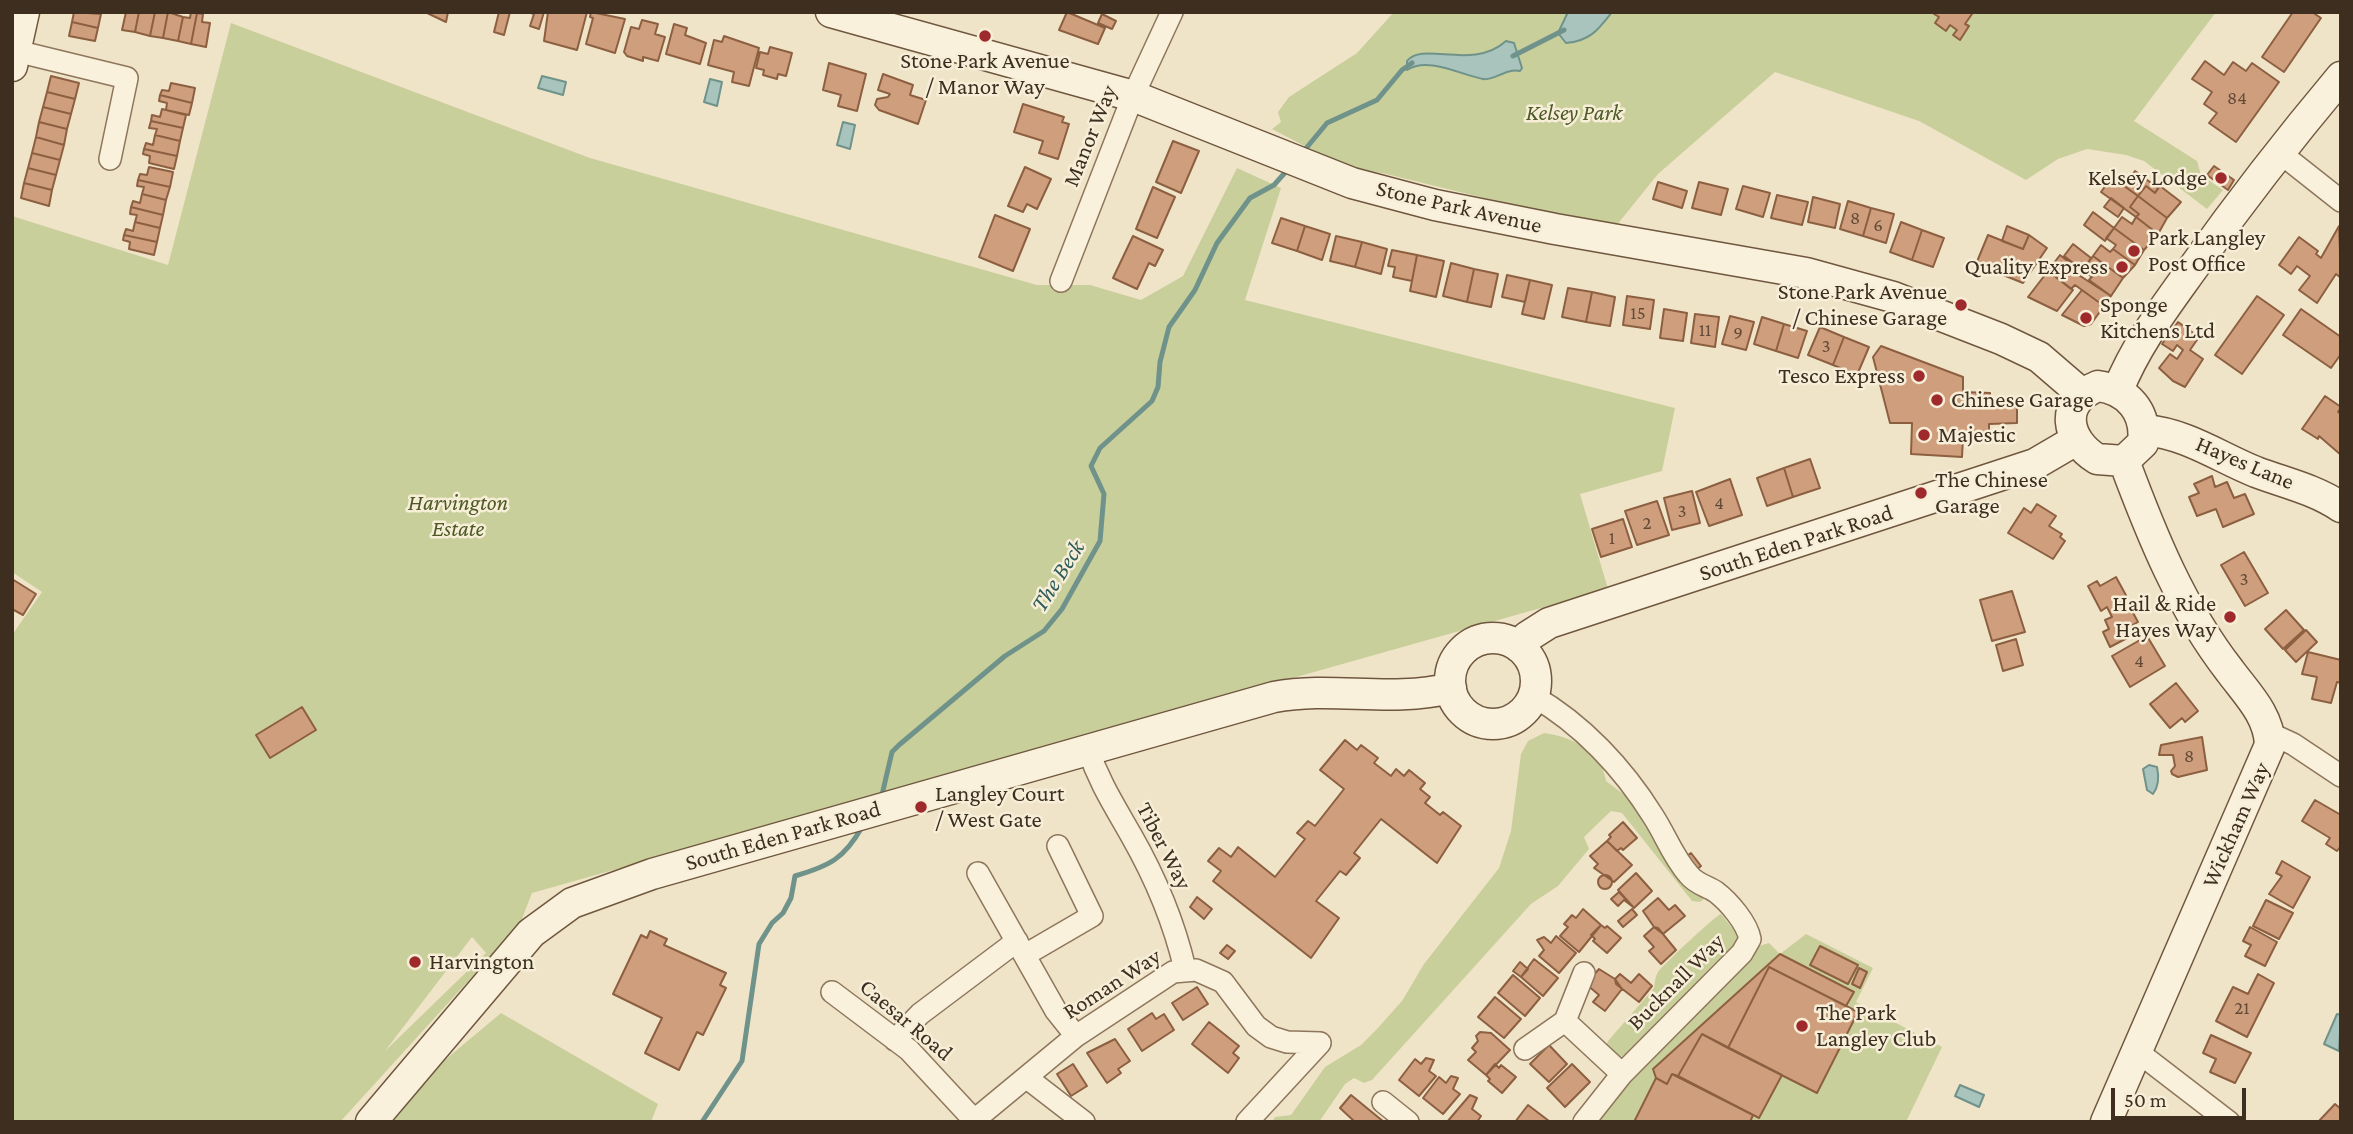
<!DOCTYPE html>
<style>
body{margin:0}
#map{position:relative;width:2353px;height:1134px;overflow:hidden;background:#f0e4c8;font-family:"Crimson Pro",serif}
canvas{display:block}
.frame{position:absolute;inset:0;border:14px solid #3d2e20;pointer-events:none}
.scale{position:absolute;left:2111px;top:1088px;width:135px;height:32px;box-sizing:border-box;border:4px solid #3d2e20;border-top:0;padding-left:9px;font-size:21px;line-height:24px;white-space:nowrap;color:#3d2e20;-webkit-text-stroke:5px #f7eed8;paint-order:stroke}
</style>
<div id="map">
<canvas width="2353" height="1134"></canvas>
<div class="frame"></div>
<div class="scale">50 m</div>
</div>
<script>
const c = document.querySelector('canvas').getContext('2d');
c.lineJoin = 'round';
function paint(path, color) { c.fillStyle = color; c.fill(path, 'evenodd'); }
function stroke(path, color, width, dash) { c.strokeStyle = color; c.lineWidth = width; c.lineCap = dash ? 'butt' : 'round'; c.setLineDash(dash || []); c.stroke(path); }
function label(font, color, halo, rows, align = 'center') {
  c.font = font + ' "Crimson Pro",serif'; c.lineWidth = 5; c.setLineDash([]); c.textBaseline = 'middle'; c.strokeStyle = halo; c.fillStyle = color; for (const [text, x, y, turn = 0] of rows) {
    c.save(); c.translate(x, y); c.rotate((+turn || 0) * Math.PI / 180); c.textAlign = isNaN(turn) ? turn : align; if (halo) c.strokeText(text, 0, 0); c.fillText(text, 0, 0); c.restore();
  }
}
const green = new Path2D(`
 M1394,12h822l-82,109 63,40 4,14 22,15 -16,19 -63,-48 -18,-6 -39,-6 -29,10 -32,21 -107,-59 -144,-49 -117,102 -42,52 -91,-18 -143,-35 -33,-4 -77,-40 9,-7 -3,-10 11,-15 68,-44z
 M231,23l359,135 447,127h53l51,15 42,-24 54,-108 44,20 -36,112 430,108 -13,63 -82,23 28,95 -1076,304 -12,31 -180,198h-328v-487l30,-43 -30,-20v-356l156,49zM472,937l14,16 -101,98z
 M1544,733c26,3 58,18 62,48l20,15 78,103 -4,3 -8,-1 -70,-88 -11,-2 -27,26 5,12 -31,37 -27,18 -159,176 -8,3 -10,-5 -9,6 -26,38h-47l3,-5 16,-2 34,-48 36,-22 15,-15 26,-29 22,-37 75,-96 12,-37 10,-77 7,-13z
 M1721,914l19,24c-6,11 -18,18 -27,27 -30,30 -56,72 -94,93l-13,-12 2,-5 46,-53c1,-6 1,-11 4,-16 5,-7 58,-57 63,-58z
 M1806,934l67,34 -17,34 86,45 -36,75h-311l10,-16 137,-138 14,-21 13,-4 11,11z
 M501,1013l157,91 -7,18h-258l46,-57z`);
const water = new Path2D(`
 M1568,12h44c-14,18 -22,29 -46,31l-8,-10z
 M1506,41l8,2 8,25 -2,3c-15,-3 -25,10 -37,8 -22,-4 -55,-23 -76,-9v-9c16,-20 66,10 99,-20z
 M542,76l24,6 -3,13 -25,-7z
 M710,79l12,3 -5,24 -13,-4z
 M843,122l12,3 -5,24 -13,-4z
 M2149,765l8,2c2,9 2,19 -4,27l-6,-4 -4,-21z
 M2337,1014l4,1 -2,36 -15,-7z
 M1960,1085l24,10 -5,12 -24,-11z`);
const stream = new Path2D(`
 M1513,56l51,-26
 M1303,152l24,-29 50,-23 25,-30 10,-7
 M881,799l11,-47 7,-7 106,-89 39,-25 18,-22 38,-68 4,-47 -13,-28 9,-18 52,-47 6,-14 2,-25 9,-35 26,-37 22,-47 33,-45 24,-13 16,-18
 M702,1122l40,-61 17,-117 13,-21 11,-10 8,-15 4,-22c34,-10 49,-17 67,-49`);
const building = new Path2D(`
 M74,12l27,2 -3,14 -26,-6z
 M126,12h13l-4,20 -13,-2z
 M139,12h16l-5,24 -15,-4z
 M155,12h13l-5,26 -13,-2z
 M168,12l15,5 -5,24 -15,-3z
 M191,12l6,1 -6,31 -13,-3 5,-24 7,1z
 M425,12h23l-2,10z
 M499,12h11l-6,23 -10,-3z
 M528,12h16l-5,17 -9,-3 4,-12z
 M548,12h39l-10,38 -33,-9z
 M591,12l34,7 -10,34 -29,-9 7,-26 -3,-1z
 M1067,12l38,16 -7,16 -39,-14z
 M1931,12h38l3,2 -7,10 4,2 -9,14 -7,-5 4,-5 -7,-5 -4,6 -11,-8 4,-6z
 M2293,12h19l9,6 -37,54 -22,-15z
 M197,13l6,1 -1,8 8,1 -4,24 -15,-3z
 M1102,14l14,7 -4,8 -14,-6z
 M642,20l16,4 -3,10 10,3 -7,24 -15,-4v4l-16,-5 -3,-4 7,-25 8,2z
 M72,22l26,6 -3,13 -26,-5z
 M674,24l13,4 -2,7 21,8 -6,21 -34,-10z
 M724,36l35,12 -10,38 -17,-4 2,-10 -26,-7 6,-25 8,2z
 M770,47l22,6 -6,23 -8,-2 -1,5 -14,-4 1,-5 -8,-2 4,-16 8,2z
 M2205,61l19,14 9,-13 13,9 6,-8 27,19 -43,60 -27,-19 8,-10 -13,-9 8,-12 -20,-13z
 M829,63l37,11 -9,37 -19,-5 3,-11 -18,-5z
 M883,74l30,11 -3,10 16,5 -8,24 -39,-14 -4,-5 2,-6 11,-2 2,-3 -12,-4z
 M51,76l28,7 -4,16 -28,-7z
 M171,83l24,5 -3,15 -32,-8 2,-5 7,1z
 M47,92l28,7 -4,15 -28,-7z
 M160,95l32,8 -3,12 -23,-5 1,-7 -8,-2z
 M1023,104l41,13 -2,5 7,2 -11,35 -19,-6 4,-12 -29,-9z
 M43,107l28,7 -4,15 -28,-7z
 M162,109l24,6 -3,13 -32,-7 1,-6 8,2z
 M151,121l32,7 -3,13 -25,-6 2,-6 -8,-1z
 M39,122l28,7 -3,16 -28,-8z
 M155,135l25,6 -3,15 -33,-7 2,-6 7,2z
 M36,137l28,8 -4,15 -28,-7z
 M1173,141l26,10 -18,42 -25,-11z
 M144,149l33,7 -3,13 -25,-6 1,-7 -7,-2z
 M32,153l28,7 -4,15 -28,-7z
 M2214,166l20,14 -6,10 -21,-15z
 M149,167l24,5 -3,15 -32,-7 2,-6 7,1z
 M1025,167l26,12 -14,30 -10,-5 -4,8 -15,-6z
 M28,168l28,7 -4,15 -28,-7z
 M2135,171l23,17 -3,5 -9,-7 -8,10 -14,-10z
 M2112,177l26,19 -8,11 9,7 -3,3 -35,-25z
 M138,180l32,7 -4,13 -24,-6 2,-7 -7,-1z
 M1658,182l29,9 -5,17 -29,-9z
 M1699,182l29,7 -7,26 -29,-7z
 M24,183l28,7 -3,16 -28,-8z
 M1743,186l27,7 -7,24 -27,-8z
 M2146,186l9,7 5,-7 21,16 -14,16 -29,-22z
 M1153,187l22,10 -18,41 -21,-9z
 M142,194l24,6 -3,15 -32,-8 2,-6 7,2z
 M1777,195l31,7 -6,23 -31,-7z
 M2138,196l29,22 -9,16 -22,-17 3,-3 -9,-7z
 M1813,197l27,7 -5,24 -27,-6z
 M2111,198l13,10 -6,9 -14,-10z
 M1848,201l23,7 -8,28 -23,-7z
 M131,207l32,8 -3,13 -25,-6 2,-7 -7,-1z
 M1871,208l23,6 -8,29 -23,-7z
 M2093,212l21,16 -9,13 -21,-16z
 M995,215l35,14 -17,42 -34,-14z
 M2122,217l10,7 4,-7 22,17 -14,16 -30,-22z
 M1281,218l24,8 -8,25 -25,-8z
 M135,222l25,6 -3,14 -33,-7 2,-6 7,2z
 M1901,222l21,8 -10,30 -22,-8z
 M1305,226l25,8 -8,26 -25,-9z
 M2007,226l22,9 -6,14 -21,-8z
 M2339,226l2,52 -5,-4 -19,29 -18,-13 11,-14 -13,-10 -6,8 -12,-9 20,-28 19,14 -2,3 5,4z
 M2114,228l30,22 -9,15 -22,-16 3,-4 -10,-7z
 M1922,230l22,8 -11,29 -21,-7z
 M124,235l33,7 -3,13 -25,-6 1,-7 -7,-2z
 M1988,235l35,14 6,-14 18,13 -24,35 -47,-19z
 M1133,236l30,14 -8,16 -6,-3 -12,26 -24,-11z
 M1336,236l26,6 -7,25 -25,-6z
 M1362,242l25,7 -6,25 -26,-7z
 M2073,244l18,14 -6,9 9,7 -2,3 -28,-21z
 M2101,245l9,7 3,-3 22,16 -12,13 -30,-22z
 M1392,250l25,5 -5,26 -19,-4 2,-10 -7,-1z
 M1417,255l27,6 -8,36 -26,-6z
 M2060,255l14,11 -3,4 40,26 -7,10 -29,-21 -4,4 -23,-18z
 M2093,256l30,22 -12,18 -22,-16 5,-6 -9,-7z
 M1451,263l23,6 -7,33 -24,-6z
 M1474,269l24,5 -7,33 -24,-5z
 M2048,271l25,19 -16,21 -29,-14z
 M1507,275l23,5 -5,22 -23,-5z
 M1530,280l22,5 -8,34 -22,-5z
 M1568,288l24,4 -6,30 -24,-5z
 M2082,290l22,16 -13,18 -7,2 -22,-11z
 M1592,292l23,5 -5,29 -24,-4z
 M1627,296l27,4 -4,29 -27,-4z
 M2257,296l27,19 -42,59 -27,-19z
 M1664,309l23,4 -4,28 -23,-3z
 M2301,309l40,28v17l-10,14 -48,-33z
 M1695,314l24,3 -4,30 -24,-4z
 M1730,316l24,6 -8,28 -24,-6z
 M1762,317l22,7 -8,27 -22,-7z
 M2178,322l21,15 -9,13 13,9 -18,28 -12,-6 -14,-13 11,-14 7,5 6,-9 -6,-5 -4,6 -11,-7z
 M1784,324l23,7 -9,27 -22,-7z
 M1820,327l24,10 -11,28 -25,-10z
 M1844,337l25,10 -12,28 -24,-10z
 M1881,346l82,31v15l27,1v14h27v16l-28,1v14l-26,-1 -1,20 -51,-3 1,-31h-22l-17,-66z
 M2325,396l16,11 -3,5 3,2v41l-22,-19 -1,3 -16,-10z
 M1810,459l10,29 -27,9 -9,-29z
 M1784,468l9,29 -26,9 -10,-28z
 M2212,476l3,11 12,-5 7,16 11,-4 9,20 -31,13 -7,-18 -19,7 -8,-19 10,-4 -5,-9z
 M1730,479l12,36 -33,11 -13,-34z
 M1692,491l8,32 -28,7 -8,-32z
 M1657,501l12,34 -32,10 -12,-34z
 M2037,504l19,12 -7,10 13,8 -2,3 5,4 -12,18 -45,-26 16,-25 7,5z
 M1623,519l9,28 -31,10 -9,-28z
 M2244,552l24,41 -23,13 -24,-41z
 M2116,577l12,22 -7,4 5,9 5,-3 7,13 -9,5 4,8 -23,12 -7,-15 6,-3 -4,-9 7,-3 -5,-10 -6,4 -13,-25 9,-5 3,5z
 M12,579l24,15 -13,21 -11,-6z
 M2012,591l13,41 -33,9 -12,-41z
 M2286,610l18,20 -21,19 -18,-20z
 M2306,630l11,12 -21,20 -11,-12z
 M2147,636l18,30 -35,21 -18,-31z
 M2016,639l7,26 -20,6 -7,-26z
 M2308,652l33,8v23l-4,-1 -6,21 -19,-4 5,-22 -15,-3z
 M2176,683l22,28 -13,11 -3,-4 -12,10 -20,-24z
 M302,707l14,23 -46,28 -14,-23z
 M2202,737l5,33 -29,7 -6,-3 -1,-3 4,-5 -2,-11h-14l2,-10z
 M1345,740l12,10 4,-5 17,13 -4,5 17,13 5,-7 8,7 5,-6 16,13 -5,6 10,8 -5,6 15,12 3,-3 18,14 -24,37 -56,-44 -27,34 6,5 -14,17 -6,-4 -24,30 23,17 -28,40 -98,-77 8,-10 -13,-10 11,-13 12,9 7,-10 37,30 30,-38 -8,-6 11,-12 7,5 29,-37 -24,-19z
 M2315,800l26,15v31l-4,5 -11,-7 4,-6 -28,-17z
 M1623,822l14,16 -14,12 -2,-2 -4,3 -10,-10 4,-4 -2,-2z
 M1607,841l25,24 -18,17 -20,-14 4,-4 -8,-8z
 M1691,853l10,13 -9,7 -11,-13z
 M2282,861l28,16 -17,31 -24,-14 13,-18 -6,-3z
 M1636,873l16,18 -18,17 -16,-18z
 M1598 882a7 7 0 1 1 14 0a7 7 0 1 1-14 0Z
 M1619,892l14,15 -9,-7 -6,6 -7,-7z
 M1197,897l15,12 -8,10 -14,-12z
 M1658,898l11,12 6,-5 10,11 -22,18 -9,-7 -11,-16z
 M2266,900l27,13 -14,26 -26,-13z
 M1583,909l18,16 -22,27 -19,-16 8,-9 -4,-3 8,-9 4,3z
 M1632,909l5,6 -14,12 -5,-6z
 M1601,925l4,3 2,-2 14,12 -14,15 -14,-12 2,-2 -4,-4z
 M1654,927l4,1 18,22 -15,14 -12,-13 5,-4 -10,-11z
 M2250,927l27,15 -12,24 -20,-10 6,-11 -8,-4z
 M650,931l17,8 -3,6 62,28 -6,12 6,3 -23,47 -6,-3 -18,38 -34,-17 17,-35 -49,-24 28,-59 6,3z
 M1556,936l20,17 -17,20 -20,-17 5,-6 -7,-10 7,-3 7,6z
 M1227,945l8,6 -7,8 -8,-6z
 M1820,946l38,19 -10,19 -38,-19z
 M1780,954l74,38 -8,14 -77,-39 -41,81 -26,-14 -24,42 -6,-2 -5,10 -11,-6 -3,-9z
 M1534,959l24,19 -15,18 -22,-19z
 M1520,962l8,7 -7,8 -8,-6z
 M1769,967l89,45 -41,81 -89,-45z
 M1859,968l8,4 -7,16 -8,-4z
 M1599,969l16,10 7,10 -17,22 -12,-9 6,-7 -13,-11z
 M1620,974l11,9 8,-9 13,12 -13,16 -23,-18 -1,-5z
 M2258,974l16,9 -27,54 -31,-16 17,-34 15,7z
 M1513,975l27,23 -15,18 -27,-23z
 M1197,987l11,17 -25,16 -11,-17z
 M1495,997l26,22 -17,19 -26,-21z
 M1152,1013l4,6 8,-5 10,16 -32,21 -14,-22z
 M1209,1022l30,24 -6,7 6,5 -11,15 -36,-29z
 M1480,1032l11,1 19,17 -24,25 -18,-15 8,-8 -4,-4 6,-7 -2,-5z
 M1702,1034l80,41 -23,43 -81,-42z
 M2211,1035l40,18 -16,30 -25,-11 6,-13 -13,-6z
 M1115,1039l15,22 -12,8 3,4 -14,10 -20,-30z
 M1549,1045l18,19 -18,18 -19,-18z
 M1426,1058l8,2 -5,11 7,5 -17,20 -20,-16 16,-21 6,5z
 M1073,1064l14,22 -16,10 -14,-22z
 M1495,1064l4,4 2,-3 15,12 -14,16 -14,-12 2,-2 -4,-4z
 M1572,1064l18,18 -25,25 -18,-19z
 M1672,1074l81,41 -3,7h-116l22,-44 11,6z
 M1451,1076l7,2 -5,11 7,5 -17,20 -20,-16 16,-21 7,6z
 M1351,1095l33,27h-29l-15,-14z
 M1470,1095l7,3 -5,11 9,7 -4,6h-30z
 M2335,1104l6,5v13h-23z
 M1528,1105l21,16 -1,1h-33z`);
const street = new Path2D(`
 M16,51l111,27 -17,81
 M2279,152l62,49
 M1061,281l72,-185 39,-84
 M1533,696c49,28 90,72 120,120 13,20 20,41 36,59 7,9 18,11 27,17 13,10 31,31 34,47l-8,14 -120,121 -38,48
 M2269,733l24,11 48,32
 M1088,749c11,33 26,56 43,86 24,42 43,87 54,134
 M978,873l78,138 20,25
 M1025,955l67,-39 -34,-70
 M1584,973l-19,48 57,53
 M832,992l77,58 65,70
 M895,1040l25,-26 97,-73
 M1525,1049l40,-28
 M2138,1052l91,70
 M1027,1078l57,44
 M1383,1102l25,20
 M972,1122l104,-86 97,-64 23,-2 27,12 33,44 15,11 16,5 33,1
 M1247,1122l73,-79`);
const secondary = new Path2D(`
 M831,12l302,84 219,87 83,22 120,24 251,44 87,24 108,42 38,18 43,37
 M12,66l12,-54
 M2098,386c30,4 49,26 45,57l-19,18 -27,-2c-31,-19 -39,-57 1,-73z
 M2118,390c18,-45 47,-83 75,-122 47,-66 96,-129 148,-191
 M2145,430c42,4 72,26 111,42 29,11 58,17 85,35
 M1450 681a43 43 0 1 1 86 0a43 43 0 1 1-86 0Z
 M1519,647l8,-10 22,-14 486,-159 41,-24
 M371,1122l160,-189 41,-30 80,-29 622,-177c61,-11 115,6 177,-9
 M2106,1122l164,-377c-1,-30 -23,-51 -40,-74 -49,-63 -78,-135 -106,-210`);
const markers = [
 [985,36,7,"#9e2a2b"],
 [2221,178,7,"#9e2a2b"],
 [2134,251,7,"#9e2a2b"],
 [2122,267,7,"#9e2a2b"],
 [1961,305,7,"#9e2a2b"],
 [2086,318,7,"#9e2a2b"],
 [1919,376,7,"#9e2a2b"],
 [1937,400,7,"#9e2a2b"],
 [1924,435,7,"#9e2a2b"],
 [1921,493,7,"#9e2a2b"],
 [2230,617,7,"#9e2a2b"],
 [921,807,7,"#9e2a2b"],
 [415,962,7,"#9e2a2b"],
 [1802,1026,7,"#9e2a2b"]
];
const numberNames = [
 ["84",2237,98],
 ["8",1855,218],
 ["6",1878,225],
 ["15",1638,313],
 ["11",1705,330],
 ["9",1738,333],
 ["3",1826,346],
 ["4",1719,503],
 ["3",1682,511],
 ["2",1647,523],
 ["1",1612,538],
 ["3",2244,579],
 ["4",2139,661],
 ["8",2189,756],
 ["21",2242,1008]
];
const poiNames = [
 ["Stone Park Avenue",985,61,"center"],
 ["/ Manor Way",985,87,"center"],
 ["Kelsey Lodge",2207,178,"right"],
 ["Park Langley",2148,238],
 ["Post Office",2148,264],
 ["Quality Express",2108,267,"right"],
 ["Stone Park Avenue",1947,292,"right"],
 ["/ Chinese Garage",1947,318,"right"],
 ["Sponge",2100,305],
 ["Kitchens Ltd",2100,331],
 ["Tesco Express",1905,376,"right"],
 ["Chinese Garage",1951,400],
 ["Majestic",1938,435],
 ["The Chinese",1935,480],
 ["Garage",1935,506],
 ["Hail & Ride",2216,604,"right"],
 ["Hayes Way",2216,630,"right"],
 ["Langley Court",935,794],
 ["/ West Gate",935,820],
 ["Harvington",429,962],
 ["The Park",1816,1013],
 ["Langley Club",1816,1039]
];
const parkNames = [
 ["Kelsey Park",1574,113],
 ["Harvington",458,503],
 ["Estate",458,529]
];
const streetNames = [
 ["Manor Way",1090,136,-68],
 ["Stone Park Avenue",1459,207,13],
 ["Hayes Lane",2245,463,23],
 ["South Eden Park Road",1796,543,-18],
 ["Wickham Way",2236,825,-66],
 ["South Eden Park Road",783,836,-16],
 ["Tiber Way",1164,846,63],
 ["Bucknall Way",1676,982,-45],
 ["Roman Way",1112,984,-33],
 ["Caesar Road",906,1020,40]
];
const waterNames = [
 ["The Beck",1058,576,-58]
];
paint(green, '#c9cf9b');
paint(water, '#a9c4bc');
stroke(water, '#6f938a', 2);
stroke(stream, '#6f938a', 5);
paint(building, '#cf9f7d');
stroke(building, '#8d5f41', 2);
stroke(street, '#8d765c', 24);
stroke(secondary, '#6f573f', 33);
stroke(street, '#faf1dc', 21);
stroke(secondary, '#faf1dc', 30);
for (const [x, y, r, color] of markers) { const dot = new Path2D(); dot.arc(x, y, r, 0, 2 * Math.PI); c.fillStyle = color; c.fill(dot); stroke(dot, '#f7eed8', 2.5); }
label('19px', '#624a37', null, numberNames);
label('23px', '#3d2e20', '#f7eed8', poiNames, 'left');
label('italic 23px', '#4d5a26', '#f7eed8', parkNames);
label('23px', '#3d2e20', '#f7eed8', streetNames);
label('italic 24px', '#2f5d5a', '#f7eed8', waterNames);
</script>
